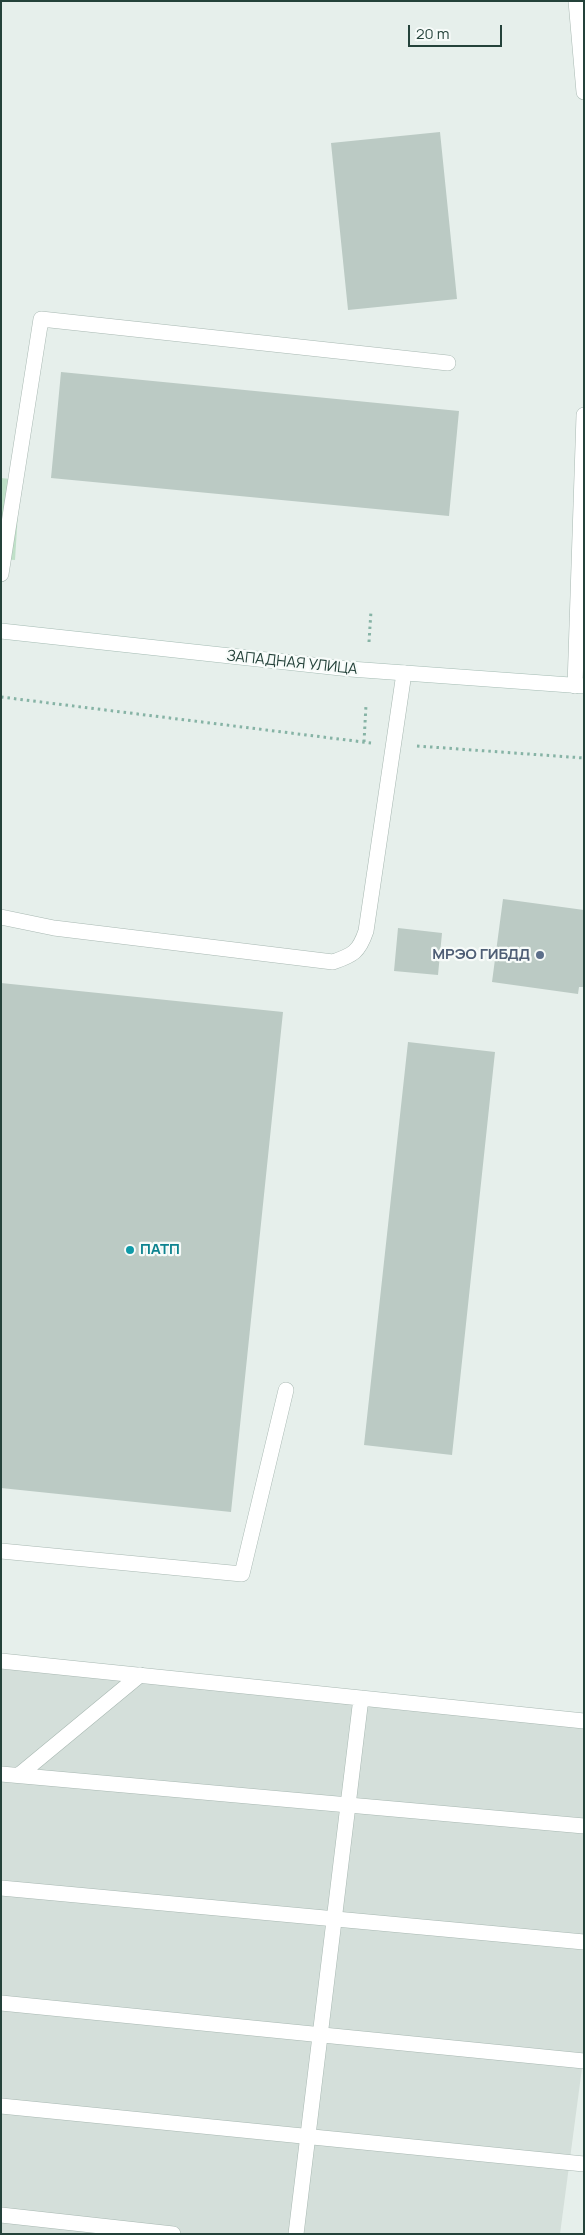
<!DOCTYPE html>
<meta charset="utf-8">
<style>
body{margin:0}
#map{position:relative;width:585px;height:2235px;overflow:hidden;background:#e6efeb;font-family:Manrope,sans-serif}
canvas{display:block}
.frame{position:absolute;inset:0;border:2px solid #24423a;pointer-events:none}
.scale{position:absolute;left:408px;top:25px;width:94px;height:22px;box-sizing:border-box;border:2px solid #24423a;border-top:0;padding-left:6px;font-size:15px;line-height:18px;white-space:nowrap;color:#24423a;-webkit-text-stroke:4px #f7fbf9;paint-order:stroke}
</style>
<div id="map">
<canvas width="585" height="2235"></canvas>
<div class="frame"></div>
<div class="scale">20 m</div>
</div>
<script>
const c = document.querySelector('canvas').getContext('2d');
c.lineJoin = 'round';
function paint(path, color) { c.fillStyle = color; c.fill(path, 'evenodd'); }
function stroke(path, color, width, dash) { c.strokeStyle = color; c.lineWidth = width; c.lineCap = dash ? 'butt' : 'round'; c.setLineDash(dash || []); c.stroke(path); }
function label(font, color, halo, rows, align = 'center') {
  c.font = font + ' Manrope,sans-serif'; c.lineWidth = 4.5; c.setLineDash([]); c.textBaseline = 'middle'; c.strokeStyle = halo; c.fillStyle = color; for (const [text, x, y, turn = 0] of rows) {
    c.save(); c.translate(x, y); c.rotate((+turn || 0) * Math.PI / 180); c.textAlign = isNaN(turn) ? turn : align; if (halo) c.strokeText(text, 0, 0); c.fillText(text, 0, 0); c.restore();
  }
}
const built = new Path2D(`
 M1,1658l583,58v337l-24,181h-559z`);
const green = new Path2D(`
 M1,478l19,2 -5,80 -14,-1z`);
const building = new Path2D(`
 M440,132l17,167 -109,11 -17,-167z
 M61,372l398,39 -10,105 -398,-38z
 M503,899l81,11v77h-5l-1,7 -86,-12z
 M398,928l44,5 -4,42 -44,-4z
 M1,983l282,29 -52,500 -230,-24z
 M408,1042l87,10 -43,403 -88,-10z`);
const path = new Path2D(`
 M369,642l2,-31
 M1,697l370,46
 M364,742l2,-37
 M417,746l167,12`);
const service = new Path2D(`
 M576,1l8,91
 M575,686l9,-271
 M1,917l53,11 279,34c20,-7 26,-10 33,-31l38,-258
 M1,1551l241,23 44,-184
 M1,1774l583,52
 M19,1775l121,-100
 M1,1888l583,54
 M1,2003l583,58
 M1,2106l583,58
 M1,2215l172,19`);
const minor = new Path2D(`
 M1,574l40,-255 407,44
 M1,1661l583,60
 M296,2234l65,-536`);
const secondary = new Path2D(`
 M1,631l349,38 234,17`);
const markers = [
 [540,955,5,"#5c6f8a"],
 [130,1250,5,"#0f9aa8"]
];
const streetNames = [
 ["ЗАПАДНАЯ УЛИЦА",292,663,6]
];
const serviceNames = [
 ["МРЭО ГИБДД",530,955]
];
const cultureNames = [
 ["ПАТП",140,1250]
];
paint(built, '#d4dfda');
paint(green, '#bfe0c8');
paint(building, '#bbcac4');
stroke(service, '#a8b8b2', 16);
stroke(minor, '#a8b8b2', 16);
stroke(secondary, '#a4bbb3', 16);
stroke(path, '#86b3a5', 3, [2.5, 4]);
stroke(service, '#fff', 15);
stroke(minor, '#fff', 15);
stroke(secondary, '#fff', 15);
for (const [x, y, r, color] of markers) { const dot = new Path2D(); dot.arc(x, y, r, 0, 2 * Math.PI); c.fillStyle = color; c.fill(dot); stroke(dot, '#f7fbf9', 2); }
label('15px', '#24423a', '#f7fbf9', streetNames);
label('bold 15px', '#4e5e75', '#f7fbf9', serviceNames, 'right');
label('bold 15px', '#0d838f', '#f7fbf9', cultureNames, 'left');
</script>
